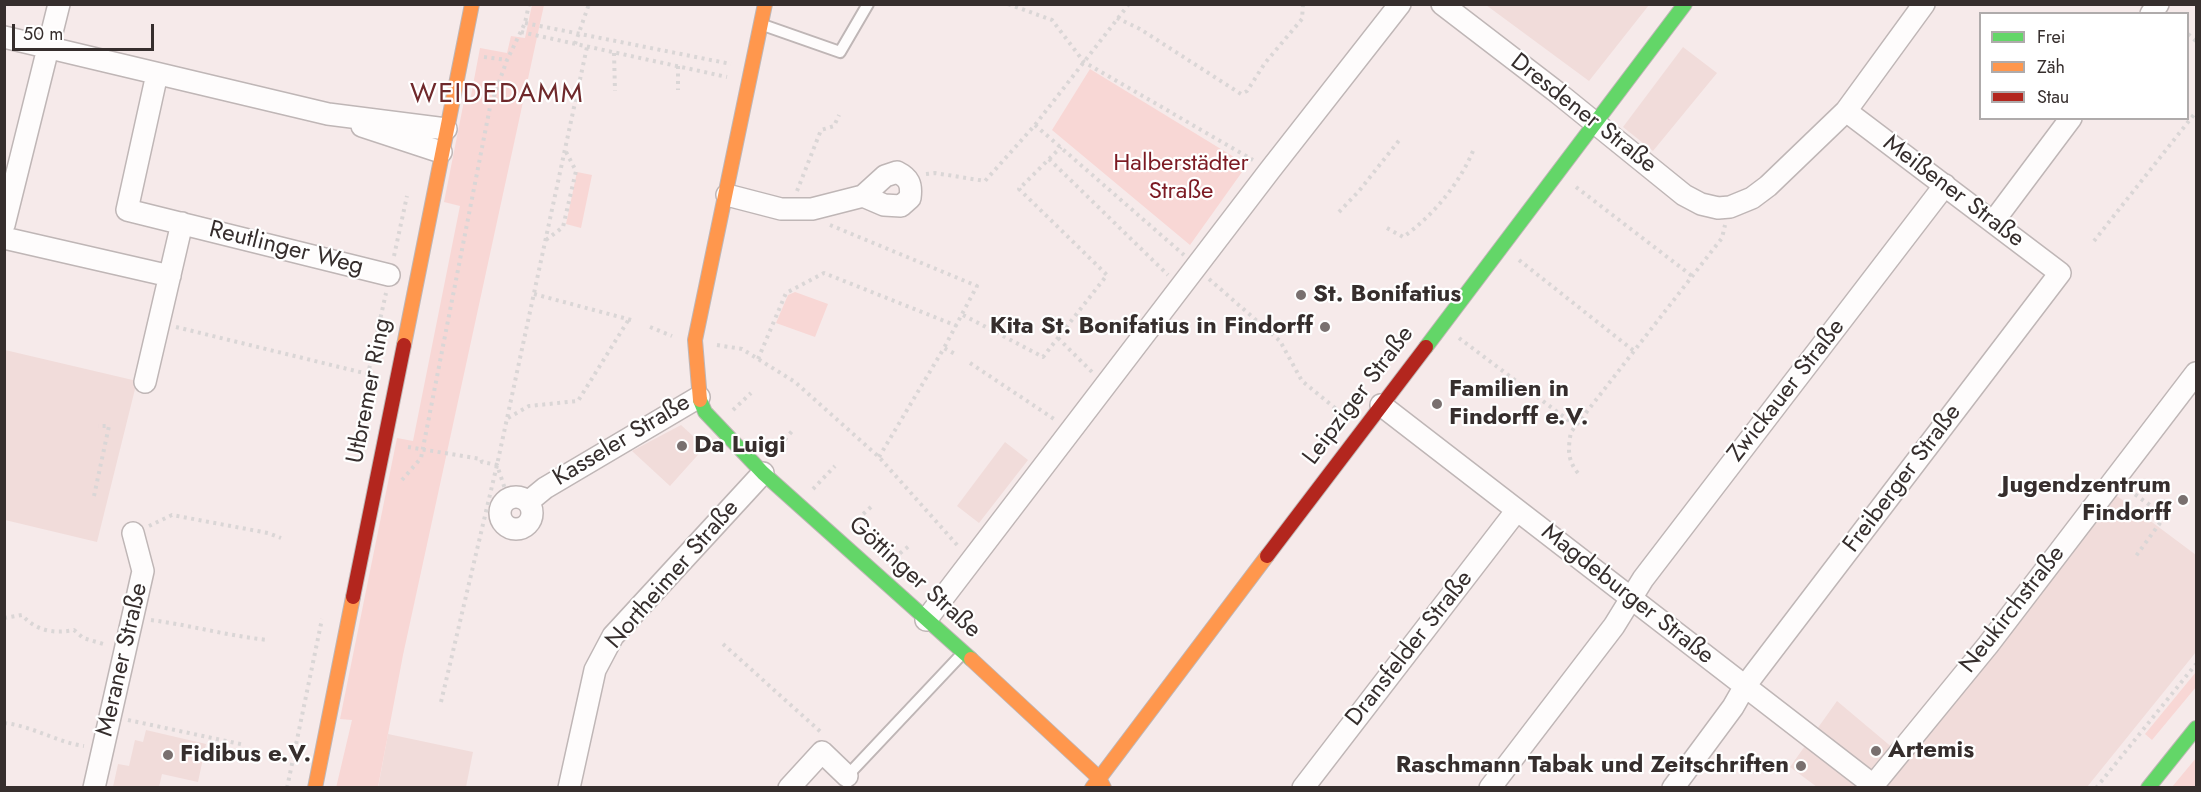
<!DOCTYPE html>
<meta charset="utf-8">
<style>
body{margin:0}
#map{position:relative;width:2201px;height:792px;overflow:hidden;background:#f6eaea;font-family:Jost,sans-serif}
canvas{display:block}
.frame{position:absolute;inset:0;border:6px solid #362e2d;pointer-events:none}
.legend{position:absolute;left:1979px;top:12px;width:210px;height:108px;box-sizing:border-box;background:#fff;border:2px solid #afabab;margin:0;padding:8px 10px;list-style:none;font-size:18px;color:#362e2d}
.legend li{display:flex;align-items:center;gap:12px;height:30px}
.legend b{width:30px;border:2px solid #afabab}
.scale{position:absolute;left:12px;top:24px;width:142px;height:27px;box-sizing:border-box;border:3px solid #362e2d;border-top:0;padding-left:8px;font-size:18px;line-height:21px;white-space:nowrap;color:#362e2d;-webkit-text-stroke:4px #fff;paint-order:stroke}
</style>
<div id="map">
<canvas width="2201" height="792"></canvas>
<div class="frame"></div>
<ul class="legend">
<li><b style="height:8px;background:#63d668"></b>Frei</li>
<li><b style="height:8px;background:#ff974d"></b>Zäh</li>
<li><b style="height:8px;background:#b3261e"></b>Stau</li>
</ul>
<div class="scale">50 m</div>
</div>
<script>
const c = document.querySelector('canvas').getContext('2d');
c.lineJoin = 'round';
function paint(path, color) { c.fillStyle = color; c.fill(path, 'evenodd'); }
function stroke(path, color, width, dash) { c.strokeStyle = color; c.lineWidth = width; c.lineCap = dash ? 'butt' : 'round'; c.setLineDash(dash || []); c.stroke(path); }
function label(font, color, halo, rows, align = 'center') {
  c.font = font + ' Jost,sans-serif'; c.lineWidth = 4.5; c.setLineDash([]); c.textBaseline = 'middle'; c.strokeStyle = halo; c.fillStyle = color; for (const [text, x, y, turn = 0] of rows) {
    c.save(); c.translate(x, y); c.rotate((+turn || 0) * Math.PI / 180); c.textAlign = isNaN(turn) ? turn : align; if (halo) c.strokeText(text, 0, 0); c.fillText(text, 0, 0); c.restore();
  }
}
const built = new Path2D(`
 M1486,5h163l-60,76z
 M1683,47l34,26 -64,78 -30,-24z
 M5,350l132,31 -40,161 -92,-22z
 M681,425l24,22 -35,39 -38,-35z
 M1005,442l23,18 -49,63 -22,-17z
 M2109,490l87,65v97l-109,135h-270l-27,-20 47,-66 63,53z
 M146,730l60,14 -8,38 -36,-8 -3,13h-46l5,-23 11,2 6,-26 8,2z
 M388,734l85,18 -7,35 -88,1z`);
const green = new Path2D(`
 M532,5h12l-141,650 -25,132 -42,1 16,-68 -12,-1 57,-281 16,3 47,-235 -16,-4 20,-101h6l10,-53 27,5 4,-17 14,2z
 M1090,69l157,96 -57,80 -138,-115z
 M577,172l15,3 -11,53 -15,-4z
 M795,292l33,12 -13,33 -39,-14 12,-28z
 M2196,672v15l-44,53 -7,-6z
 M2196,758v29h-24z`);
const path = new Path2D(`
 M1008,4l44,16 32,42 169,98
 M1117,18l23,11 101,65 6,-3 18,-28 37,-44 1,-15
 M525,23l206,41
 M521,32l206,45
 M2188,34l8,7
 M575,44l14,-40
 M614,53l1,38
 M484,57l23,3
 M678,66v24
 M1035,125l149,130
 M1049,159l119,116
 M926,174l9,-1 50,8 50,-56 94,-121
 M1576,187l116,89
 M797,191l24,-61 13,-4 5,-11
 M1339,212l20,-21 42,-53
 M830,225l147,61 -33,62
 M1387,228l16,9c30,-21 56,-53 70,-86
 M546,240l17,-13 13,-56 -12,-23
 M2094,241l102,-129
 M394,256l13,-60
 M1519,260l115,91
 M1209,279l71,62 22,40 44,36
 M534,294l101,27
 M963,315l80,42 64,-82 -88,-86 42,-42
 M176,327l192,47
 M650,327l22,9
 M1058,338l35,35
 M1459,338l117,88
 M717,345l25,4 53,33 84,75 79,89
 M758,359l28,-66 38,-20 133,53
 M970,363l87,58
 M369,391l-1,-17 18,-81
 M733,410l18,-17
 M508,418l21,-12 49,-5 51,-82
 M408,447l73,12 1,3 15,3 11,33
 M775,451l18,-21
 M879,457l65,-109 11,6
 M1578,473c-11,-13 -10,-25 -7,-41l151,-194 3,-13
 M402,480l19,-22 69,-351 17,-47 18,-37 4,-19
 M813,489l22,-23
 M2129,490l36,26 -29,40
 M94,496l15,-70h-11
 M852,524l20,-18
 M149,526l23,-11 96,18 13,5
 M894,558l15,-12
 M4,618l18,-3c14,16 32,19 52,15l9,8 24,7
 M151,620c39,5 77,16 117,20
 M723,644l100,90
 M441,702l56,-237 90,-418
 M128,720l117,25
 M4,723c29,3 52,19 80,23
 M287,788l35,-169
 M2096,788l100,-124`);
const lane = new Path2D(`
 M763,25l77,27 28,-48
 M847,776l115,-122`);
const street = new Path2D(`
 M1442,4l116,89 126,102 17,9 17,4 12,-1 22,-9 16,-12 78,-75 78,-107
 M2151,14l7,-10
 M4,37l324,77 118,15
 M157,74l-30,136 262,65
 M362,126l79,26
 M727,195l54,14h31l51,-13 22,-20 12,-4c12,6 15,12 13,26l-9,8 -17,-1 -21,-9
 M1993,222l78,-104
 M4,225l55,-221
 M4,238l166,38
 M145,382l37,-159
 M1381,405l492,380
 M500 513a16 16 0 1 1 32 0a16 16 0 1 1-32 0Z
 M528,502l17,-14 154,-91
 M926,620l344,-450 130,-166
 M94,788l49,-217 -10,-38
 M569,788l26,-118 18,-34 150,-163
 M789,788l33,-36 25,24
 M1303,788l214,-278
 M1490,788l124,-162 29,-47 302,-394
 M1673,788l60,-81 12,-21 315,-413 -214,-162
 M1871,788l117,-143 208,-272`);
const fast = new Path2D(`
 M1426,347l259,-343
 M700,400l5,12 58,61 208,186
 M2148,788l48,-60`);
const slow = new Path2D(`
 M404,345l68,-341
 M700,400l-5,-60 70,-336
 M971,659l128,119 5,10
 M315,788l38,-191
 M1092,788l175,-232`);
const jam = new Path2D(`
 M1267,556l159,-209
 M353,597l51,-252`);
const markers = [
 [1301,295,6,"#79706f"],
 [1325,327,6,"#79706f"],
 [1437,404,6,"#79706f"],
 [682,446,6,"#79706f"],
 [2183,500,6,"#79706f"],
 [1876,751,6,"#79706f"],
 [168,755,6,"#79706f"],
 [1801,766,6,"#79706f"]
];
const streetNames = [
 ["Dresdener Straße",1583,114,38],
 ["Meißener Straße",1953,192,37],
 ["Reutlinger Weg",286,249,14],
 ["Utbremer Ring",370,391,-79],
 ["Zwickauer Straße",1787,391,-52],
 ["Leipziger Straße",1359,396,-53],
 ["Kasseler Straße",622,441,-31],
 ["Freiberger Straße",1903,479,-53],
 ["Northeimer Straße",673,575,-49],
 ["Göttinger Straße",914,578,42],
 ["Magdeburger Straße",1627,595,38],
 ["Neukirchstraße",2013,610,-52],
 ["Dransfelder Straße",1410,649,-52],
 ["Meraner Straße",123,660,-77]
];
const parkNames = [
 ["Halberstädter",1181,164],
 ["Straße",1181,192]
];
const poiNames = [
 ["St. Bonifatius",1313,295],
 ["Kita St. Bonifatius in Findorff",1313,327,"right"],
 ["Familien in",1449,390],
 ["Findorff e.V.",1449,418],
 ["Da Luigi",694,446],
 ["Jugendzentrum",2171,486,"right"],
 ["Findorff",2171,514,"right"],
 ["Artemis",1888,751],
 ["Fidibus e.V.",180,755],
 ["Raschmann Tabak und Zeitschriften",1789,766,"right"]
];
const quarterNames = [
 ["WEIDEDAMM",497,95]
];
paint(built, '#f1dcda');
paint(green, '#f8d7d5');
stroke(lane, '#bfb6b6', 14);
stroke(street, '#bfb6b6', 24);
stroke(fast, '#bfb6b6', 16);
stroke(slow, '#bfb6b6', 16);
stroke(jam, '#bfb6b6', 16);
stroke(path, '#dad6d6', 4, [3, 4.5]);
stroke(lane, '#fefcfc', 10);
stroke(street, '#fefcfc', 21);
stroke(fast, '#63d668', 14);
stroke(slow, '#ff974d', 14);
stroke(jam, '#b3261e', 14);
for (const [x, y, r, color] of markers) { const dot = new Path2D(); dot.arc(x, y, r, 0, 2 * Math.PI); c.fillStyle = color; c.fill(dot); stroke(dot, '#fff', 2); }
label('24px', '#362e2d', '#fff', streetNames);
label('24px', '#7c1a23', '#fff', parkNames);
label('bold 24px', '#362e2d', '#fff', poiNames, 'left');
c.letterSpacing = '1.5px';
label('27px', '#6f292b', '#fff', quarterNames);
c.letterSpacing = '0px';
</script>
